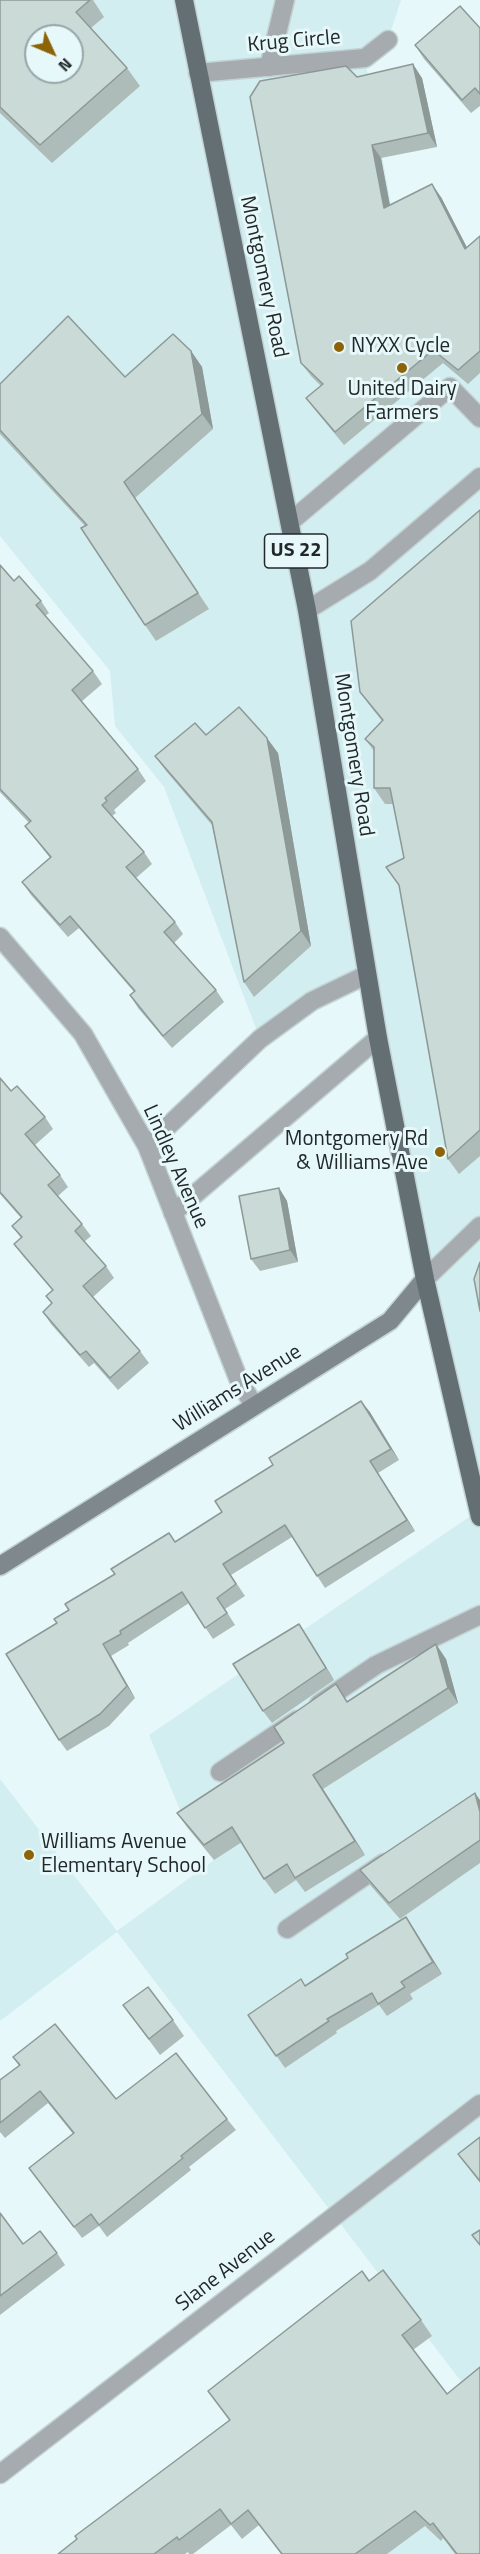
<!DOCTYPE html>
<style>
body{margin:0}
#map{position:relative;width:480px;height:2554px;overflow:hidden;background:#e6f8fa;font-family:"Titillium Web",sans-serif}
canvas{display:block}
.north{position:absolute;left:24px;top:24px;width:60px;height:60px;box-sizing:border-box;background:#e6f8fa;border:2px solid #98a5a6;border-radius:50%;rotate:134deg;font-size:16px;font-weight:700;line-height:24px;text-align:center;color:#222829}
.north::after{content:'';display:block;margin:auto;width:21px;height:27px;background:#8d6307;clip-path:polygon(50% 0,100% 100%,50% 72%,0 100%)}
</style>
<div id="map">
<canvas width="480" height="2554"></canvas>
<div class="north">N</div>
</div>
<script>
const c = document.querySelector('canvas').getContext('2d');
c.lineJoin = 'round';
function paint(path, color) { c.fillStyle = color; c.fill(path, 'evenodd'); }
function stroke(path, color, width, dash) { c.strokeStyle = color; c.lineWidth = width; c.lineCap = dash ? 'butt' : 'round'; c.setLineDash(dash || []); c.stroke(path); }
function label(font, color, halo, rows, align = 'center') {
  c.font = font + ' "Titillium Web",sans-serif'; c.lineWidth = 6; c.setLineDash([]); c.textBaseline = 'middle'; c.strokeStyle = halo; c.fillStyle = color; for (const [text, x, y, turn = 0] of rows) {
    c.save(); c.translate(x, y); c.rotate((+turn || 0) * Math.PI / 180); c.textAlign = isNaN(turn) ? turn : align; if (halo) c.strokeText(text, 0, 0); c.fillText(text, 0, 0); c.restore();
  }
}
const built = new Path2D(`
 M0,0h401l-13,40 -23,18 46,261 69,6v2229h-147l140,-157 -356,-465 -117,89v-242l117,152 97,-71 -27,-33 -38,-92 329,-224 -112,-536 -106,64 -96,-252 -49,-61 -5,-55 -110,-135zM36,36h36v36h-36z`);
const lane = new Path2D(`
 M269,67l16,-67
 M290,522l160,-135 30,31
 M173,1213l205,-175
 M319,1704l57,-39 104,-50
 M220,1772l77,-52
 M287,1929l97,-66`);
const street = new Path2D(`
 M198,73l167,-15 23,-18
 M307,610l63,-39 110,-94
 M0,937l83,97 64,112 91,232 16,28
 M147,1146l113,-107 52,-38 54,-26
 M425,1279l55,-53
 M0,2474l480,-370`);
const secondary = new Path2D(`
 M0,1566l390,-245 35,-42`);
const primary = new Path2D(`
 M184,0l123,610 71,428 47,241 55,238`);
const wall = new Path2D(`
 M0,0h93l11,17 -13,11 36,40 13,18 -88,77 -52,-50z
 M480,28v78l-9,7 -47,-54 -9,-14z
 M357,77l65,1 15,69 -56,11 9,47 51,-8 26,51 13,-12v137l-12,11 -25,-21 -99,82 -28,-34 -10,-13 15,-12 -10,-10 -10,-13z
 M191,351l11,16 11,62 -78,69 74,111 -53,32 -11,-16 -60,-99 -85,-92v-50l125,-7z
 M480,510v646l-21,18 -11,-15 -44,-301 -11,-54h-8l-11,-16v-37l-9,-12 17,-18 -11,-14 -11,-15z
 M0,565l14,16 27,20 8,12 -4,3 48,55 9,13 -21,18 57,67 8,12 -32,29 2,3 -4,3 32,36 8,12 -16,14 39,44 8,12 -9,9 42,47 8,12 -52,46 -34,-40 -8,-13 4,-3 -55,-64 -11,9 -37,-42 -9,-13 28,-24 -25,-32 4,-3 -29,-31z
 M206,735l72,18 33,193 -57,51 -10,-15 -32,-157 -46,-54 -11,-15z
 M0,1078l11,13 34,26 8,12 -18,16 25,30 8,12 -10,9 24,28 9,12 -7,6 22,24 8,12 -21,19 47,54 9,12 -31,27 -24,-27 -5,4 -38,-43 -8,-12 9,-8 -6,-8 6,-6 -29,-34 -9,-12 7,-6 -9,-12 9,-8 -21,-24z
 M279,1188l8,13 11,61 -38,9 -9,-12z
 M361,1401l38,59 -21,13 37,58 -90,57 -33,-51 -61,38 14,21 -20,13 10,16 -22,14 -24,-36 -61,40 1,2 -18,11 24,42 -26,28 -42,25 -8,-11 -2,-117 12,-13 46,-36 60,-32 47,-30 51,-47z
 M307,1636l27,44 -62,43 -9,-12z
 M446,1659l12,44 -135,86 42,66 -60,37 -9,-12 -21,14 -11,-15 -22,-37 -28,18 -27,-33 -10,-14 171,-111z
 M480,1800v63l-80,56 -29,-33 -11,-16z
 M406,1917l36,57 -32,20 3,5 -26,17 -8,-11 -43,26 1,2 -52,35 -37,-53 57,-29 43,-28z
 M123,2005l50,15 11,16 -24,19z
 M13,2057l103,42 111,20 9,11 -47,37 2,3 -84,67 -8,-11 -17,12 -53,-70 44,-34 -25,-31 -43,35 -5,-6v-52l19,-14z
 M480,2137v46l-22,-29z
 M0,2213l23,31 34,9 8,12 -65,50z
 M369,2281l52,39 11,16 -19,14 67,204h-25l-12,-16 -2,3 -16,-15 -38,28h-106l-22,-29 -17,14 -11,-14 -38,29h-4l-1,-2 -3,2h-127l171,-134 -21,-29z`);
const shadedWall = new Path2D(`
 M413,64l9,14 15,69 -9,-14z
 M372,145l9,13 12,64 -9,-14z
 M432,184l9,13 34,66 -10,-14z
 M191,351l11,16 11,62 -11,-15z
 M267,738l11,15 33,193 -10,-15z
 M279,1188l8,13 11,61 -8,-12z
 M361,1401l9,11 29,48 -8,-11z
 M370,1461l8,12 37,58 -8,-11z
 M299,1624l8,12 27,44 -8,-12z
 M103,1644l8,12 24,42 -8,-12z
 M436,1644l10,15 12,44 -10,-15z
 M313,1775l10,14 42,66 -10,-14z
 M475,1793l5,7v12z
 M406,1917l8,12 28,45 -9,-12z`);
const building = new Path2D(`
 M0,0h90l-14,12 51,56 -87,77 -40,-38zM36,36h36v36h-36z
 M460,6l20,22v66l-5,-6 -13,12 -47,-55z
 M413,64l15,69 -56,12 12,63 48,-24 33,65 15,-13v115l-22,19 -25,-20 -98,82 -29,-34 17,-14 -22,-21 -51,-266 10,-16 86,-15 11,11z
 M68,316l57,61 48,-43 18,17 11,63 -78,68 74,111 -53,32 -64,-97 6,-3 -87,-95v-46z
 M480,510v620l-32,29 -49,-274 -13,-18 18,-9 -14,-70h-16v-41l-9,-8 18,-19 -23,-28 -9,-71z
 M0,565l14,16 5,-5 22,25 -5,4 57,66 -21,19 66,79 -33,29 2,3 -5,4 42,47 -18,15 49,55 -11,10 52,58 -53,46 -33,-41 5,-4 -65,-75 -10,9 -38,-43 29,-25 -26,-31 6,-5 -31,-32z
 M239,707l28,31 34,193 -57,51 -32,-160 -57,-66 40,-33 11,12z
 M0,1078l11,13 6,-5 28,31 -20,17 35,41 -12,10 34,39 -7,7 31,35 -23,20 57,65 -30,27 -24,-27 -6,4 -37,-43 9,-9 -6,-7 7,-6 -39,-46 8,-7 -10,-11 10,-9 -22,-25z
 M279,1188l11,62 -39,9 -12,-63z
 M480,1262v49l-6,-32z
 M361,1401l30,48 -21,12 37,59 -90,56 -32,-51 -62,39 13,20 -19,14 10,15 -22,15 -23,-36 -62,39 1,3 -18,10 24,42 -27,28 -41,26 -53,-86 51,-31 -3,-4 15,-9 -4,-6 50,-30 -4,-5 58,-36 6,9 47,-30 -7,-11 58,-36 -4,-7z
 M299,1624l27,44 -63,43 -30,-47z
 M436,1644l12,44 -135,87 42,66 -60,37 -8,-14 -23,15 -32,-52 -28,18 -27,-32 107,-70 -10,-16 62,-43 11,18z
 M475,1793l5,19v28l-91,63 -29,-33z
 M406,1917l27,45 -32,20 4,5 -27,17 -6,-11 -45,26 2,2 -53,35 -28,-41 53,-36 4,7 43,-28 -2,-4z
 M148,1987l25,33 -24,19 -26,-34z
 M55,2024l61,75 60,-46 51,66 -46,37 2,2 -84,67 -8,-11 -17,13 -45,-59 45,-35 -34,-42 -40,32v-43l20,-15 -7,-8z
 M480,2137v44l-22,-27z
 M0,2213l23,31 17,-13 17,22 -57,43z
 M480,2230v15l-8,-10z
 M383,2270l38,50 -19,15 45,59 33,-27v187h-23l-24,-31 -3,2 -15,-14 -60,43h-73l-34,-44 -17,14 -11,-15 -41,31 -2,-3 -23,17h-96l19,-15 -2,-3 155,-116 -22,-29 154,-120 7,10z`);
const markers = [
 [339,347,6,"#8d6307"],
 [402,368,6,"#8d6307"],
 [440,1152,6,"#8d6307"],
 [29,1855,6,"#8d6307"]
];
const shields = [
 [296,551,63]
];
const shieldNames = [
 ["US 22",296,551]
];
const streetNames = [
 ["Krug Circle",294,42,-5],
 ["Montgomery Road",263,277,78],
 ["Montgomery Road",353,755,81],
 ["Lindley Avenue",175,1167,66],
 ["Williams Avenue",238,1389,-32],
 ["Slane Avenue",226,2271,-38]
];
const poiNames = [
 ["NYXX Cycle",351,347],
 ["United Dairy",402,390,"center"],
 ["Farmers",402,414,"center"],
 ["Montgomery Rd",428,1140,"right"],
 ["& Williams Ave",428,1164,"right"],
 ["Williams Avenue",41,1843],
 ["Elementary School",41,1867]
];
paint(built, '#d3eef1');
stroke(lane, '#c3d3d4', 21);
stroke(street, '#c3d3d4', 21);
stroke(secondary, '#c3d3d4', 21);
stroke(primary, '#c3d3d4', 21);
stroke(lane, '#a5abae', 18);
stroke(street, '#a5abae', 18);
stroke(secondary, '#7f888c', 18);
stroke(primary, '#646f74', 18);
paint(wall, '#aebcb9');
paint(shadedWall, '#8d9996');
paint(building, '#cadbd7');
stroke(building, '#8d9996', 1.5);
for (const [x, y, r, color] of markers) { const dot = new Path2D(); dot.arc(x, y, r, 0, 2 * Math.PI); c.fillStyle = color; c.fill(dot); stroke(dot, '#e6f8fa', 2); }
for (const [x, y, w] of shields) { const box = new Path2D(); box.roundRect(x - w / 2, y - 17, w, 34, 4.5); c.fillStyle = '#e6f8fa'; c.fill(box); stroke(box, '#222829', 1.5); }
label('bold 20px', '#222829', null, shieldNames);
label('21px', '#222829', '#e6f8fa', streetNames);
label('21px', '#222829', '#e6f8fa', poiNames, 'left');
</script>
